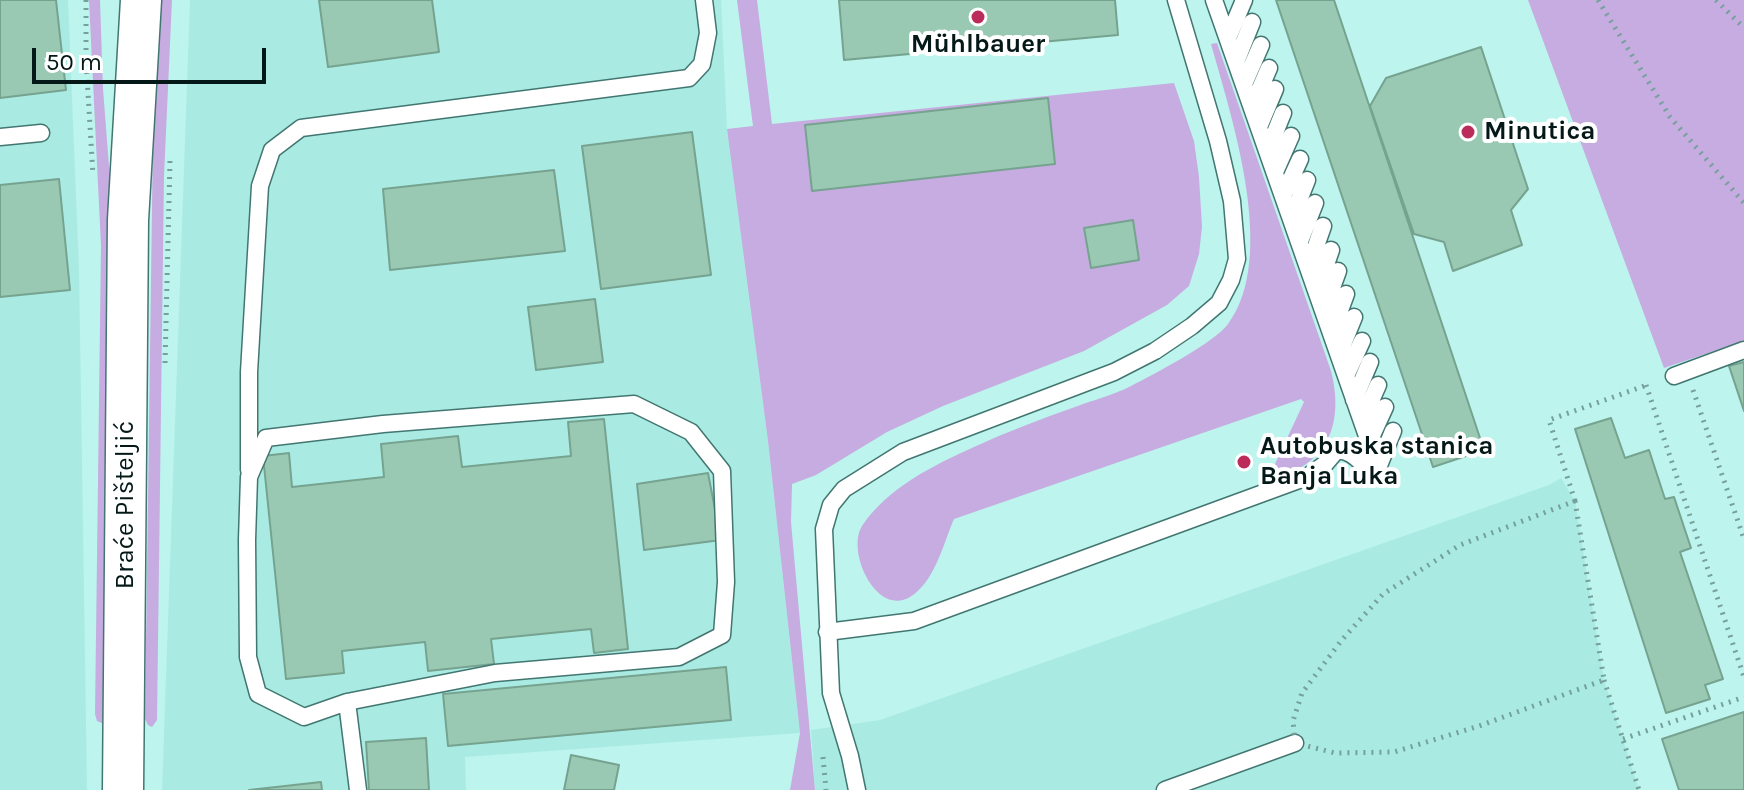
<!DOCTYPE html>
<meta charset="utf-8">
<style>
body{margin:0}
#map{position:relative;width:1744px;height:790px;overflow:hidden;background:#bdf4ed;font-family:Karla,sans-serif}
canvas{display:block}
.scale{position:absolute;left:32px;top:48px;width:234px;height:36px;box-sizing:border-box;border:4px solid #041917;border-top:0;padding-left:10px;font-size:24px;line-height:28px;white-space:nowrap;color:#041917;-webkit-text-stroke:6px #fff;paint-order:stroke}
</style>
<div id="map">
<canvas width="1744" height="790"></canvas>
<div class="scale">50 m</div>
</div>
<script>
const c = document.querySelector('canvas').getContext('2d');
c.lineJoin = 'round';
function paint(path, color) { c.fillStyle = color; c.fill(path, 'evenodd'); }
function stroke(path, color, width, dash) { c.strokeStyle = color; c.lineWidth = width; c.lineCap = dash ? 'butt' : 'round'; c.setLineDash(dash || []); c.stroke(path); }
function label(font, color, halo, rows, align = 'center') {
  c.font = font + ' Karla,sans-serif'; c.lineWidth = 8; c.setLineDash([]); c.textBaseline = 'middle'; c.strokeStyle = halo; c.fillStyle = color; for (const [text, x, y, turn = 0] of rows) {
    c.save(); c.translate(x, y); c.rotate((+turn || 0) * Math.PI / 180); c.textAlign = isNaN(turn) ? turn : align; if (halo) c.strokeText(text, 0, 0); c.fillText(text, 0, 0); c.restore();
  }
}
const built = new Path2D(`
 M0,0h68l11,268 8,522h-87z
 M190,0h531l6,129 41,312 32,292 -335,24 1,33h-304z
 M1561,478l14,23 29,179 35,110h-824l-4,-60 69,-10 669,-235z`);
const green = new Path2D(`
 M89,0h11l3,89 8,103 -7,532 -7,-3 -2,-7 6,-468z
 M161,0h11l-8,176 -7,544 -5,7 -4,-2 -3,-6 8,-585z
 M737,0h20l15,124 402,-41 20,58 5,36 3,50 -3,27 -10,32 -22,19 -83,46 -141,55 -56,26 -71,43 -24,9 -1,38 24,268h-25l10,-57 -32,-292 -41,-312 26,-3z
 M1528,0h216v341l-80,27z
 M1217,43l114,328c12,47 1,89 -50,105l-5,-3 -1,-9 29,-62 -3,-3 -347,120c-11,25 -19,63 -44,78 -34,20 -64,-46 -48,-71 25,-38 72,-61 112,-79 33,-15 66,-28 101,-40 18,-7 39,-12 56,-21 23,-12 83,-43 97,-62 50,-67 4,-205 -17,-280z`);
const building = new Path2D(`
 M0,0h56l10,90 -66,8z
 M319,0h113l7,52 -111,15z
 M839,0h276l3,35 -274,25z
 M1276,0h58l150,450 -51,17z
 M1481,47l47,142 -17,21 11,35 -69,26 -9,-29 -30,-8 -44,-128 16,-28z
 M1048,98l7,66 -243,27 -7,-66z
 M692,132l19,143 -110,14 -19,-143z
 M554,170l11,81 -175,19 -7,-81z
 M59,179l11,111 -70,7v-112z
 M1133,220l6,40 -48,8 -7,-40z
 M595,299l8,63 -67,8 -8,-63z
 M1744,362v49l-15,-45z
 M1611,418l14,40 24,-8 16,49 9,-2 17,51 -11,4 43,127 -18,6 5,14 -44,14 -91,-284z
 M604,419l24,230 -34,4 -3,-24 -100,10 3,25 -66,7 -3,-29 -83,9 2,22 -58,6 -23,-223 26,-3 3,34 92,-10 -3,-33 77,-8 4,31 109,-11 -3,-34z
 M708,473l13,67 -77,10 -7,-66z
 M726,667l5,53 -283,26 -5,-52z
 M1744,712v78h-65l-17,-51z
 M426,738l3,52h-60l-3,-48z
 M571,755l48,10 -5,25h-50z
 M321,782l1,8h-73z`);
const path = new Path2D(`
 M86,0v60l7,115
 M1598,0l72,117 74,86
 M1716,0l28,28
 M165,363l5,-202
 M1646,385l98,292
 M1693,390l51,149
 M1575,501l29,179 -125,46 -85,26 -59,1 -40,-10 -2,-22 9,-28 39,-52 42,-47 77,-49z
 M1575,501l-26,-81 98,-35
 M1604,680l35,110
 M1623,739l121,-42
 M823,757l3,33`);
const service = new Path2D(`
 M1228,38l16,-38
 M1236,62l16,-40
 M1244,84l17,-39
 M1252,107l17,-39
 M1259,127l16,-38
 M0,137l41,-4
 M1268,150l15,-37
 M1275,172l16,-36
 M1284,194l16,-35
 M1292,218l15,-38
 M1300,241l15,-38
 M1309,266l14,-40
 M1317,290l14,-40
 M1324,310l14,-39
 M1332,332l14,-38
 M1339,354l15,-37
 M1346,376l16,-35
 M1674,376l70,-26
 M1354,400l16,-38
 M634,404l57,28 31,39 4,111 -4,53 -43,22 -184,16 -148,29 -43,15 -46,-23 -10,-37 -1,-117 2,-63 17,-39 117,-14z
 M1362,421l16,-36
 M1369,442l16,-35
 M1378,468l15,-37
 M249,470v-98l11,-186 12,-36 29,-22 388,-50 13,-14 6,-31 -4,-33
 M827,632l87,-11 393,-144 18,-13 11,-13c20,-2 26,18 42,24l1,-5 -165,-470
 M347,702l11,88
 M857,790l-7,-34 -19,-63 -7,-164 7,-24 13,-16 59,-37 211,-80 41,-21 37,-25 27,-23 12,-23 6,-21 -5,-58 -14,-60 -42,-141
 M1165,790l130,-47`);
const tertiary = new Path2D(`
 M123,790l5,-570 13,-220`);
const markers = [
 [978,17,8,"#bb2c5b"],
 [1468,132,8,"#bb2c5b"],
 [1244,462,8,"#bb2c5b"]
];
const poiNames = [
 ["Mühlbauer",978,45,"center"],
 ["Minutica",1484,132],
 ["Autobuska stanica",1260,447],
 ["Banja Luka",1260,477]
];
const streetNames = [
 ["Braće Pišteljić",126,505,-90]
];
paint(built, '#a9ebe3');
paint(green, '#c6ace0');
paint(building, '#99c8b3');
stroke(building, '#76a390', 2);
stroke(service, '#427671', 19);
stroke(tertiary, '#427671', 43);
stroke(path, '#76a09b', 5, [2, 6]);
stroke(service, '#fff', 16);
stroke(tertiary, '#fff', 40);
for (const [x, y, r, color] of markers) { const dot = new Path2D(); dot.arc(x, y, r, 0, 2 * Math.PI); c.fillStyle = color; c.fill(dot); stroke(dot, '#fff', 3); }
label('bold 26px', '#041917', '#fff', poiNames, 'left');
label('26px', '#041917', '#fff', streetNames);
</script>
